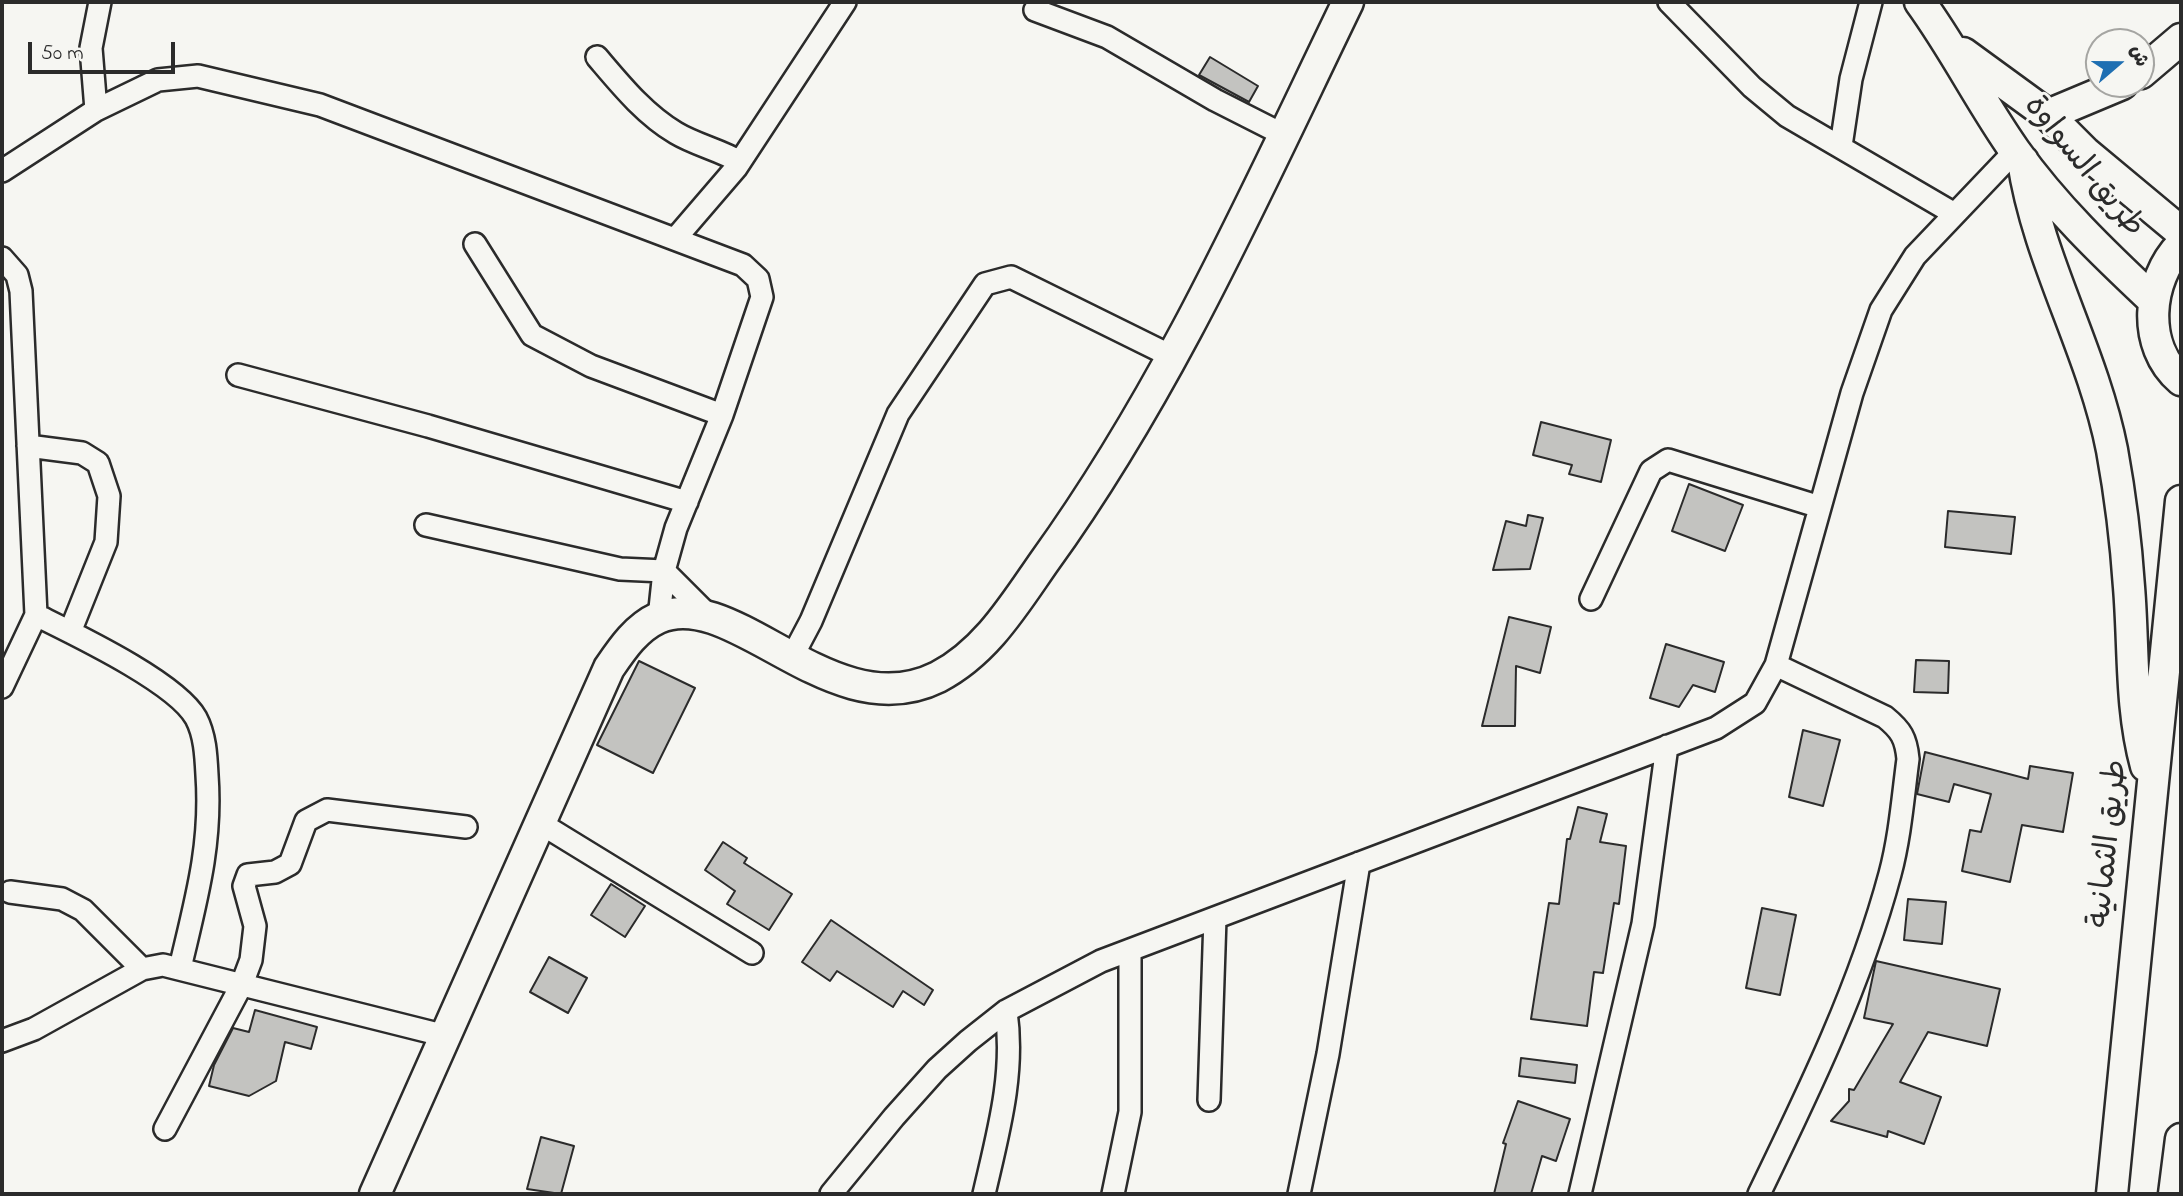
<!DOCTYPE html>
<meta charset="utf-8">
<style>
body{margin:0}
#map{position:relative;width:2183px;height:1196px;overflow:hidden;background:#f6f6f2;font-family:"Indie Flower","Playpen Sans Arabic",sans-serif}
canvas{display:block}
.frame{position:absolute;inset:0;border:4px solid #2b2b2b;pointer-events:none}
.north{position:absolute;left:2085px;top:28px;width:70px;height:70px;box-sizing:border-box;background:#f6f6f2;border:2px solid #a5a5a2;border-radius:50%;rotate:70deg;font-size:19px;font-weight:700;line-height:28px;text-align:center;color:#2b2b2b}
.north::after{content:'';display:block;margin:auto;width:24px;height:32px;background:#1f6fb2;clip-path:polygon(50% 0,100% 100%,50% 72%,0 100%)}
.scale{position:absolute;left:28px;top:42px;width:147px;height:32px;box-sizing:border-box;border:4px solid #2b2b2b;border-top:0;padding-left:9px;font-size:21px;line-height:24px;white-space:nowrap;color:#2b2b2b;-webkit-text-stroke:5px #f6f6f2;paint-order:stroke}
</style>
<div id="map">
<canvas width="2183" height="1196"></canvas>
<div class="frame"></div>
<div class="north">ش</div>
<div class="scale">50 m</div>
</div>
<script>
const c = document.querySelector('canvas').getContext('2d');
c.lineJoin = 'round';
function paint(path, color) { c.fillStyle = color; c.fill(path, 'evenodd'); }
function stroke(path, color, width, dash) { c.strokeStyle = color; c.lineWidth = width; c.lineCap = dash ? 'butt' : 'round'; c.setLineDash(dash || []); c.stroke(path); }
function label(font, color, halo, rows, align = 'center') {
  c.font = font + ' "Indie Flower","Playpen Sans Arabic",sans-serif'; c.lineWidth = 6; c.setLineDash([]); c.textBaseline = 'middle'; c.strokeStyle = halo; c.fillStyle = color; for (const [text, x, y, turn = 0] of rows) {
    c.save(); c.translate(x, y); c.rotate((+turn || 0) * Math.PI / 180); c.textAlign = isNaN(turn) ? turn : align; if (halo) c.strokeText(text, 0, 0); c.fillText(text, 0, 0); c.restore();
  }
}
const building = new Path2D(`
 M1210,57l48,29 -9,16 -50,-27z
 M1541,422l70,18 -10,42 -32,-8 3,-9 -39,-10z
 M1689,484l54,21 -18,46 -53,-20z
 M1948,511l67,6 -4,37 -66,-7z
 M1528,515l15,3 -13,51 -37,1 13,-49 20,5z
 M1509,617l42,10 -11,46 -24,-7 -1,60h-33z
 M1666,644l58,18 -9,30 -22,-7 -14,22 -29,-9z
 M1916,660l33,1 -1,32 -34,-1z
 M639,661l56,27 -42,85 -56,-28z
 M1803,730l37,10 -17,66 -34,-9z
 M1925,752l103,27 2,-13 43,7 -10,59 -41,-7 -12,57 -48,-11 8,-41 11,2 10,-38 -37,-10 -5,18 -32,-8z
 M1578,807l29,7 -7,28 26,4 -7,58 -5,-1 -11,70 -9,-1 -7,54 -56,-7 18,-116 10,1 8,-65h3z
 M723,842l24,16 -3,5 48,31 -23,36 -42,-26 8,-13 -30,-21z
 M611,884l34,22 -20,31 -34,-22z
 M1908,899l38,3 -4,42 -38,-4z
 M1762,908l34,7 -16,80 -34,-7z
 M831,920l102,70 -9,15 -21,-14 -10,16 -56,-36 -7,10 -28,-19z
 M549,957l38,21 -19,35 -38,-21z
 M1876,961l124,28 -13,57 -59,-14 -28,50 41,15 -17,47 -36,-13 -1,6 -56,-16 18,-20v-12l5,1 39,-66 -29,-6z
 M255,1010l62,17 -6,22 -26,-7 -9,39 -27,15 -40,-10 5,-21 19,-37 16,4z
 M1521,1058l56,7 -2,18 -56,-7z
 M1518,1101l52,18 -14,42 -14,-5 -11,38h-37l12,-50 -3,-1z
 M541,1137l33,9 -13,48 -34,-5z`);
const street = new Path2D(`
 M1669,2l83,85 35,29 166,97
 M1035,10l72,27 108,63 69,35
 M597,57c23,27 47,57 79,76 20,12 44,17 64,29
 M96,110l-5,-62 9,-46
 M1841,146l10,-67 20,-77
 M2,171l94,-61 62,-30 40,-4 122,29 423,160 15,14 4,18 -40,118 -46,113 -12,43 -5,47
 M675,239l61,-71 109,-166
 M475,244l57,91 59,31 131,49
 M2,258l15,17 4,16 15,324 -34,72
 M238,375l190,51 259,76
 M28,446l54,7 16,10 11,33 -3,46 -36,90
 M426,525l194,44 44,2 46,46
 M1591,599l60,-128 17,-11 152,47
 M36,615c38,19 140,67 160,103 9,17 10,37 11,57 5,70 -11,125 -27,193
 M792,657l19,-36 87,-207 87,-130 26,-7 162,80
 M540,823l212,130
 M10,892l52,7 21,11 59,59
 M2,1041l32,-12 108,-60 21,-4 283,71
 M1209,1100l6,-182
 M165,1129l77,-145 9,-24 4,-34 -11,-40 4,-11 27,-3 15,-8 16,-43 21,-11 139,17
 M831,1194l63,-77 43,-48 31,-28 38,-30 95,-50 615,-233 39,-25 21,-38 76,-272 29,-83 34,-54 100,-105
 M984,1194c14,-61 31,-120 22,-183
 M1113,1194l17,-82v-162
 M1299,1194l29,-140 31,-191
 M1580,1194l63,-270 24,-178
 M1759,1194c50,-103 101,-208 131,-320 10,-37 13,-77 18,-115 -2,-21 -7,-29 -23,-42l-109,-52`);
const secondary = new Path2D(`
 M1920,2c35,48 61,101 95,149 39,55 89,103 138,149
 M1963,53l85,62 38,38 95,79
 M2141,73l40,-34
 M2048,115l74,-31
 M2023,161c15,100 69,188 89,289 8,44 14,92 17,137 5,61 1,120 17,179
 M2181,245c-34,35 -40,101 0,135
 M375,1194l234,-526c13,-19 27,-40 49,-50 76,-34 174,112 280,59 48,-25 76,-72 106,-115 125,-173 211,-368 304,-560
 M2112,1194l69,-693
 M2174,1194l7,-55`);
const streetNames = [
 ["طريق السواوة",2082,168,51],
 ["طريق الثمانية",2111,844,-84]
];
paint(building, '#c3c3c0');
stroke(building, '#2b2b2b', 2);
stroke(street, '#2b2b2b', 26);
stroke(secondary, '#2b2b2b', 35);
stroke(street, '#f6f6f2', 21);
stroke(secondary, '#f6f6f2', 30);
label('32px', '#2b2b2b', '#f6f6f2', streetNames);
</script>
